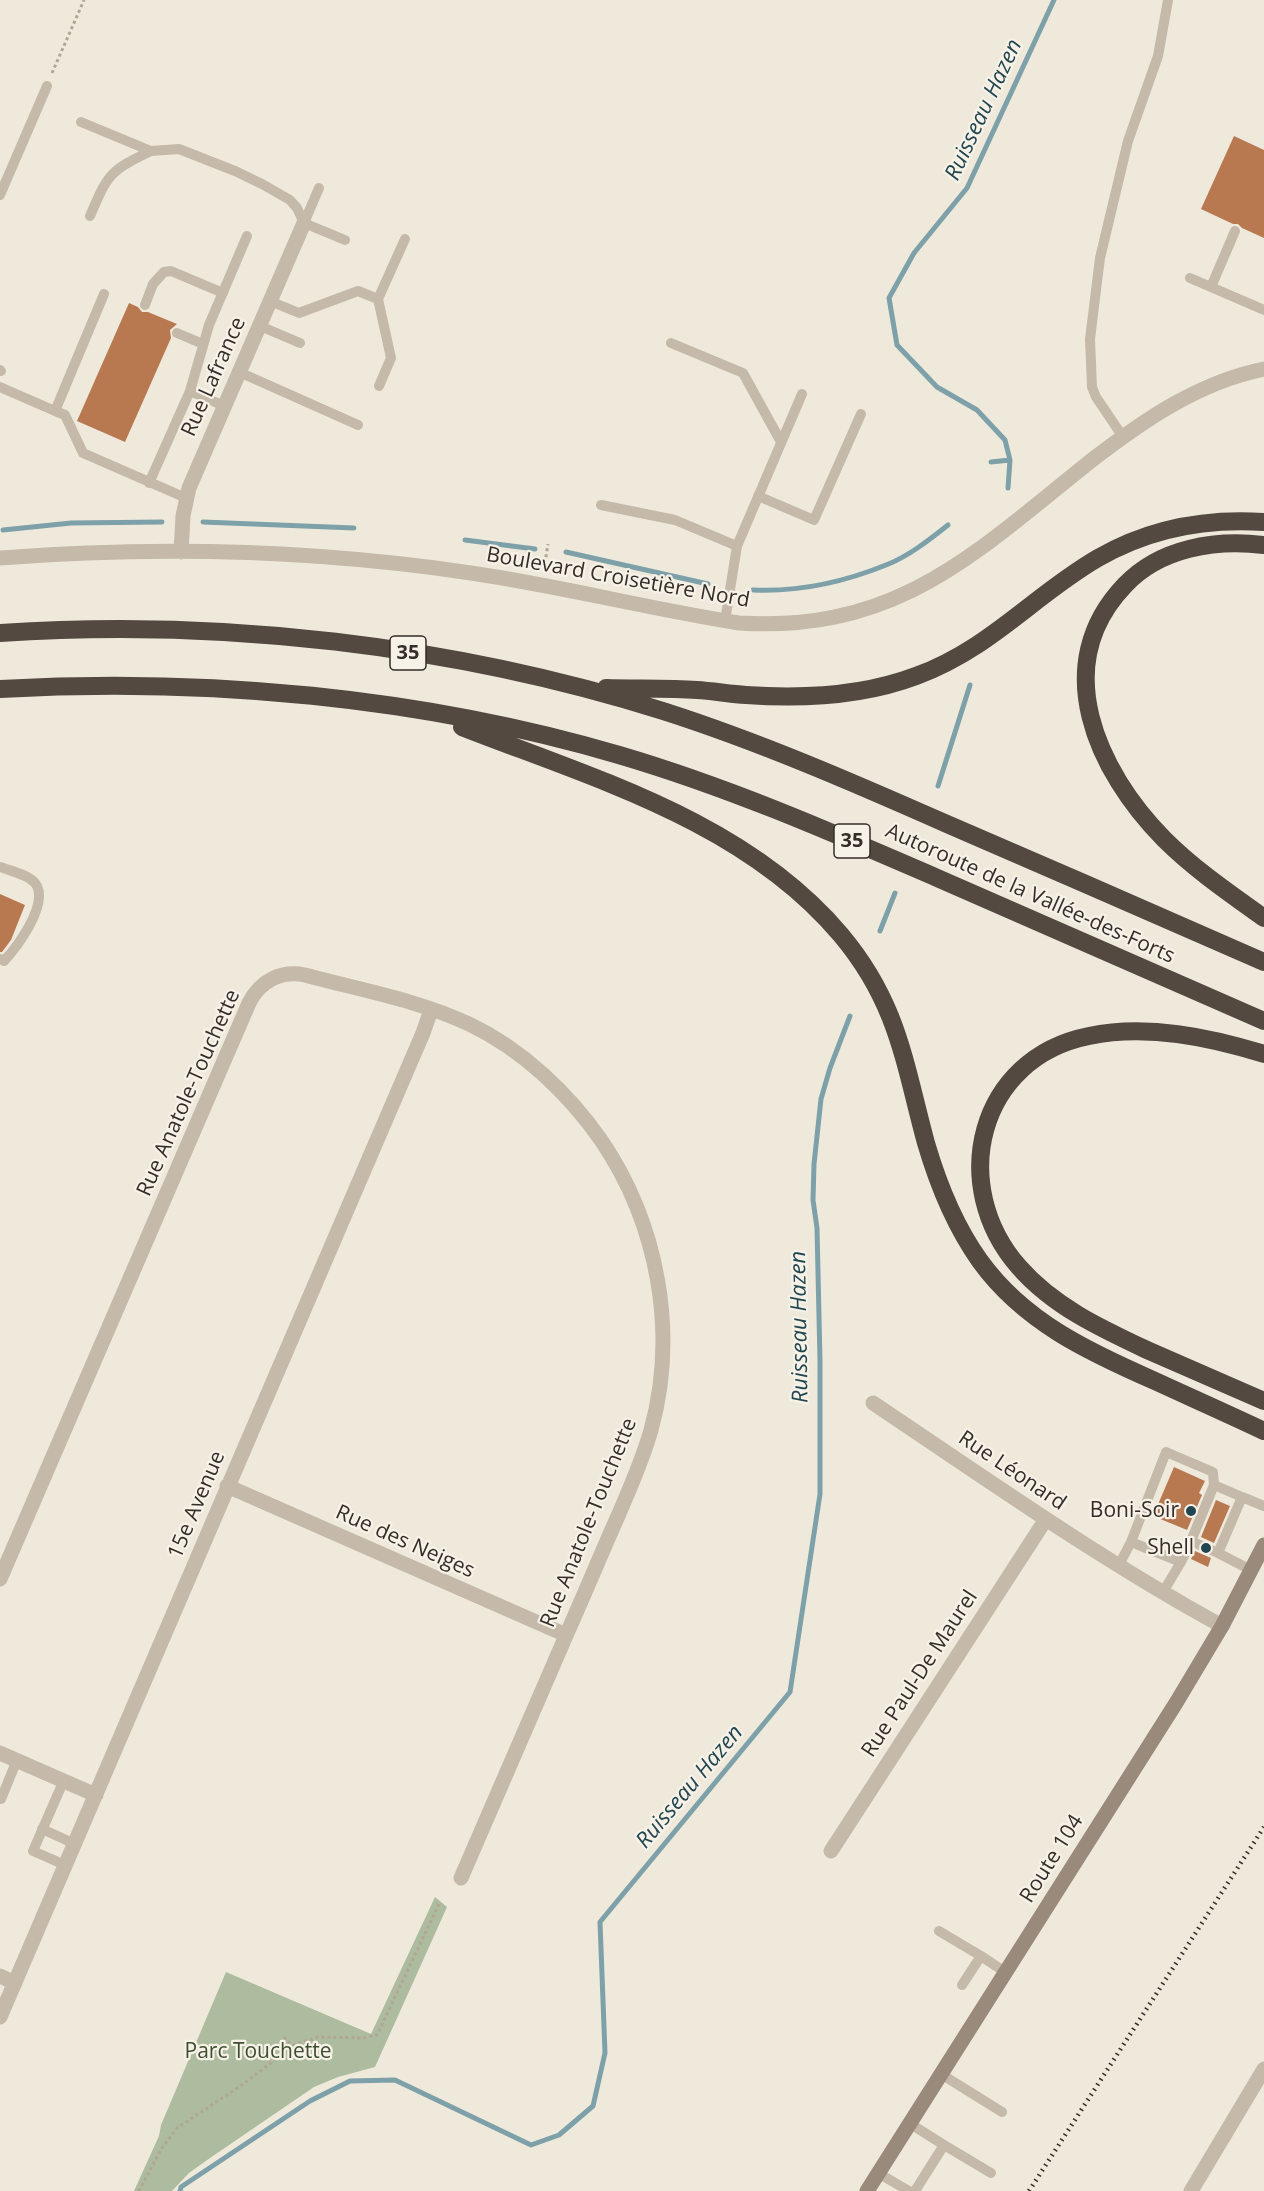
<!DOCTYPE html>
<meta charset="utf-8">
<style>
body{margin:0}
canvas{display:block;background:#efe9dc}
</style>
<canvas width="1264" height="2191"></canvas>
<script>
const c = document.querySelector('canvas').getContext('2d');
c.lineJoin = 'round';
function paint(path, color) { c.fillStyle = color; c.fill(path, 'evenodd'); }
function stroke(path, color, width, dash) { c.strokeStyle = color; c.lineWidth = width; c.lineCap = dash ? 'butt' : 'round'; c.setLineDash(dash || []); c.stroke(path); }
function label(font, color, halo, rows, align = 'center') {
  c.font = font + ' "Open Sans",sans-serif'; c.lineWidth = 4.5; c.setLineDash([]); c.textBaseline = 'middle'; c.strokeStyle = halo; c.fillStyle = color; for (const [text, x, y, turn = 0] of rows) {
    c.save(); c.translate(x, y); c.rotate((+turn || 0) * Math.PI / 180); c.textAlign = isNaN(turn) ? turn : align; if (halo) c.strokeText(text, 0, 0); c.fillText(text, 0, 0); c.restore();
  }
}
const green = new Path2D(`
 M435,1897l12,10 -72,160 -37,10 -24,10 -104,71 -21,15 -17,18h-38l25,-55 2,-11 65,-153 145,62z`);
const stream = new Path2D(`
 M991,462l19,-2
 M1008,488l2,-28 -5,-20 -28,-30 -40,-23 -40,-42 -8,-47 25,-45 53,-65 87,-188
 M203,522l151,6
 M3,530l68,-7 91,-1
 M465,540l70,9
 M566,552l142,32
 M753,590c45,2 91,-8 133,-25 23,-9 43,-25 62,-40
 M938,786l32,-101
 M880,931l15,-38
 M180,2191l1,-4 129,-86 40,-20 45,-1 136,65 28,-10 34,-29 12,-53 -5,-131 190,-230 30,-198v-133l-3,-133 -4,-28 1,-36 7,-65 9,-31 20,-52`);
const building = new Path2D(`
 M1234,136l30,14v88l-22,-10 -4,-4h-5l-32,-15z
 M129,303l9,4 4,5h6l29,12 -7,6 1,8 -46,104 -48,-21z
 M0,894l25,11 -14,35 -9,12h-2z
 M1174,1467l31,14 -6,12 3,2 -15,35 -34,-14z
 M1216,1500l14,6 -16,37 -13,-6z
 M1195,1551l16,7 -3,9 -17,-8z`);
const path = new Path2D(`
 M52,73l32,-73
 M544,569l4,-25
 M284,2037l8,10
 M139,2191l22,-42 16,-21 62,-41 57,-43 22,-7 44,1 15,-3 63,-133`);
const lane = new Path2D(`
 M81,122l70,29 28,-2 56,22 27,13 28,16 7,8 7,15 41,17
 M0,195l47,-109
 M90,216c18,-42 19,-45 61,-65
 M304,223l15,-35
 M1190,278l74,32
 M1211,287l24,-56
 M104,294l-49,117 10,4 18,38 103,45
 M378,299l27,-60
 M270,301l29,12 59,-22 20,8 13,59 -12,28
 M145,305l8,-21 11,-12 7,-1 52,22
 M260,326l40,17
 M177,333l26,11
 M671,343l72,30 38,69
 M0,370l1,1
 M239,372l119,53
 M0,387l55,24
 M190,391l19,-66 38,-89
 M1123,437l-27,-40 -4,-10 -2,-48 10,-81 28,-117 30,-85 10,-56
 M149,483l41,-92 34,15
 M758,496l56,24 47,-106
 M601,505l74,15 62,26 -12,75
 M737,546l65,-152
 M0,867c10,4 32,8 37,19 10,21 -20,61 -33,75l-4,-2
 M1131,1542l50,20 10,-21
 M1218,1553l-27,-12 23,-56 28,12
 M1119,1565l12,-23 35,-90 47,20 1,13
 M1251,1570l-33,-17 24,-56 22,9
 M1163,1592l18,-30
 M64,1780l-31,71 32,14
 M1,1799l16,-39
 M42,1829l33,15
 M939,1931l42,25
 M962,1985l19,-29 24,16
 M941,2074l61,38
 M909,2123l35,22 -29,46
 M944,2145l47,28
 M878,2173l31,18`);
const street = new Path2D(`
 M181,552l2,-36 6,-28 115,-265
 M0,558c157,-12 316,-8 471,15 90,13 178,36 268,50 160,10 237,-71 353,-163 52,-40 107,-78 172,-91
 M873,1403c115,77 228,157 349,223
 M227,1486l339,149
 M0,1579l249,-576c11,-22 32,-33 56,-28 55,15 113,25 164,49 53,25 99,69 132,116 57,84 77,192 50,290 -8,29 -21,58 -33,86 -17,38 -33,77 -50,115 -36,82 -71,165 -107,247
 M0,1753l96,42
 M831,1851l215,-332
 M0,1976l15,7
 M0,2017l423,-984 8,-23
 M1191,2191l73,-122`);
const secondary = new Path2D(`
 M867,2191l309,-488 46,-77 42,-81`);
const highway = new Path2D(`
 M1264,545c-49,-6 -104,3 -139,40 -77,80 -28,186 39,254 30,30 65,54 100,79
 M0,633c220,-15 453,12 663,78 97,31 191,72 284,113 106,46 211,91 317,138
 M606,688c30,1 61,0 91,2 16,1 33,4 49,5 57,4 117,1 170,-19 74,-27 118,-81 182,-118 52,-30 107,-40 166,-36
 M0,689c204,-12 422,8 619,66 109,32 212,77 316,122 110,48 219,96 329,144
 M462,727c133,52 284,95 379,208 57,68 63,127 85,208 12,41 29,83 54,118 44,61 109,91 175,120 37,17 73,33 109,50
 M1264,1054c-55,-17 -117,-30 -175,-18 -111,22 -142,149 -70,231 34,39 81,61 128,83 39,17 78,34 117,51`);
const rail = new Path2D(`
 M1029,2191l235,-364`);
const markers = [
 [1191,1511,6,"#224650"],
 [1206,1548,6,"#224650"]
];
const shields = [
 [408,653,36],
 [852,841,36]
];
const shieldNames = [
 ["35",408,653],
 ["35",852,841]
];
const streetNames = [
 ["Rue Lafrance",214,377,-66],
 ["Boulevard Croisetière Nord",618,578,10],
 ["Autoroute de la Vallée-des-Forts",1030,894,24],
 ["Rue Anatole-Touchette",189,1093,-66],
 ["Rue Léonard",1012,1471,34],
 ["15e Avenue",197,1505,-67],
 ["Rue Anatole-Touchette",589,1523,-68],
 ["Rue des Neiges",405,1542,24],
 ["Rue Paul-De Maurel",920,1674,-57],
 ["Route 104",1052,1859,-58]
];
const poiNames = [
 ["Boni-Soir",1179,1511],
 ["Shell",1194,1548]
];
const parkNames = [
 ["Parc Touchette",258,2052]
];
const waterNames = [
 ["Ruisseau Hazen",984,110,-65],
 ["Ruisseau Hazen",800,1327,-91],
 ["Ruisseau Hazen",690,1787,-50]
];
paint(green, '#adbc9e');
stroke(stream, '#7ea1a9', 5);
paint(building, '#b87951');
stroke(path, '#b1a594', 3, [3, 3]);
stroke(lane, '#c5baa9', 10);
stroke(street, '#c5baa9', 15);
stroke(secondary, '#998a7b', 15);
stroke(highway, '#534940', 18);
stroke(rail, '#342d28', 4.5, [1.5, 4.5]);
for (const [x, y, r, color] of markers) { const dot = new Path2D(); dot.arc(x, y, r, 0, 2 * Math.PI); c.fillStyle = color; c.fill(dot); stroke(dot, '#f7f2e8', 2); }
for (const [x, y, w] of shields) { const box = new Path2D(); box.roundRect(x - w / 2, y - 17, w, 34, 4.5); c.fillStyle = '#f7f2e8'; c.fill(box); stroke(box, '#342d28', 1.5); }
label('bold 20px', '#342d28', null, shieldNames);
label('21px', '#342d28', '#f7f2e8', streetNames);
label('21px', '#342d28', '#f7f2e8', poiNames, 'right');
label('21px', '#3e4f2f', '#f7f2e8', parkNames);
label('italic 22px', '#224650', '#f7f2e8', waterNames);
</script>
